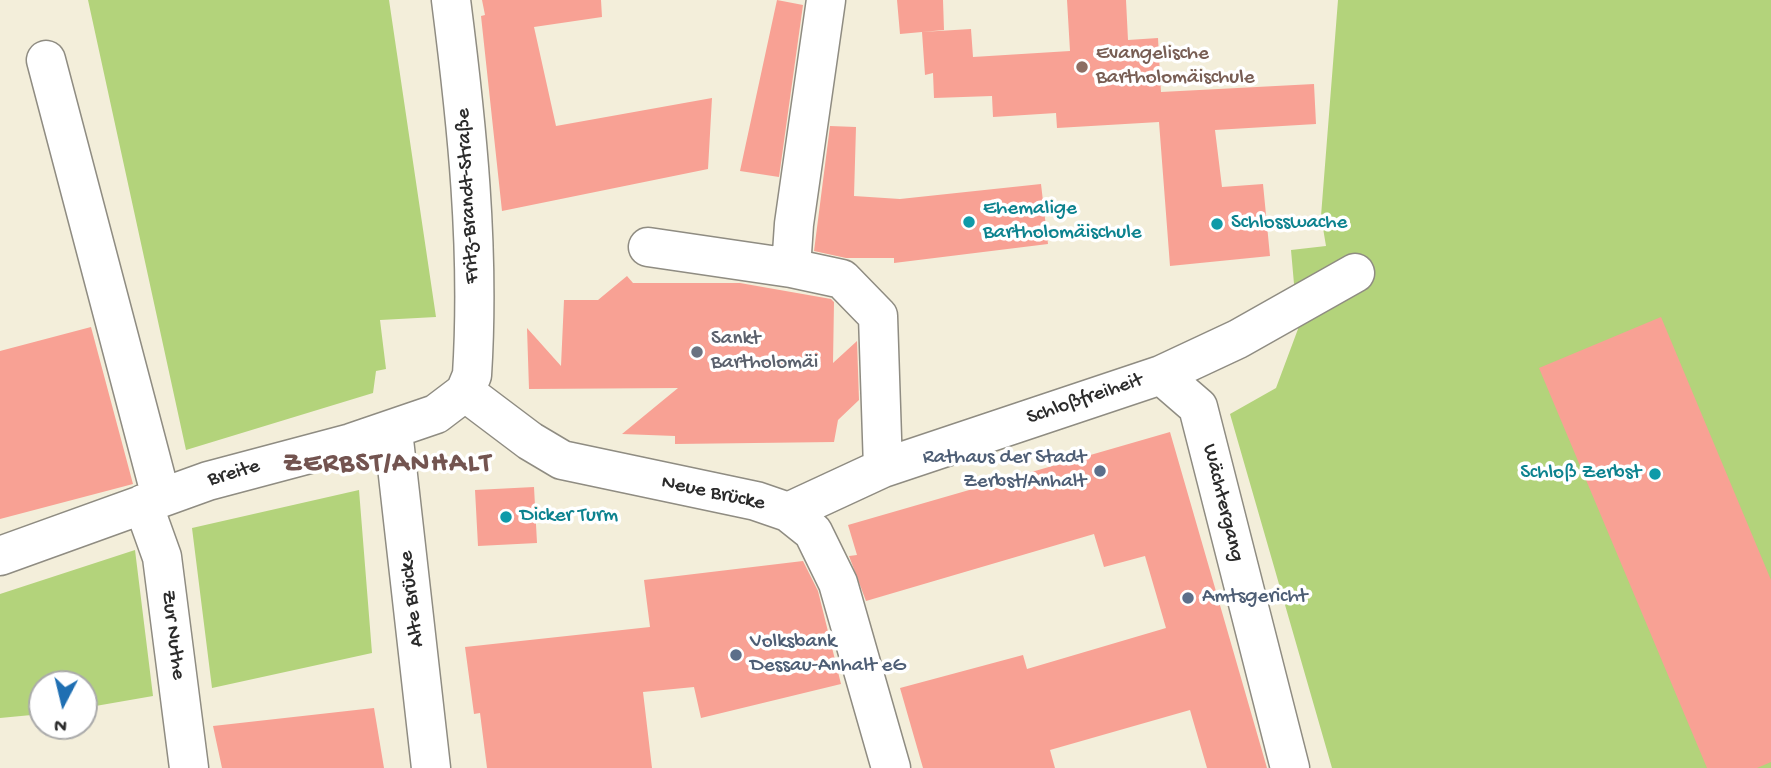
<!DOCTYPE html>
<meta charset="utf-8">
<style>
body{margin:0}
#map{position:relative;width:1771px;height:768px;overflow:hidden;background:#f3eeda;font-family:"Gochi Hand",sans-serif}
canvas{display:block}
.north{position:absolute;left:28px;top:670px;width:70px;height:70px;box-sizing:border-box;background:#fff;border:2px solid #aaa;border-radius:50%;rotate:187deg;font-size:19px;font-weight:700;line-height:28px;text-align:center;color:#2b2b2b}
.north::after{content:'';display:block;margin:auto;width:24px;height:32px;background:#1f6fb2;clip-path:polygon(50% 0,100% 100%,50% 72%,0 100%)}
</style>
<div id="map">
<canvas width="1771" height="768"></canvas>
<div class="north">N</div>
</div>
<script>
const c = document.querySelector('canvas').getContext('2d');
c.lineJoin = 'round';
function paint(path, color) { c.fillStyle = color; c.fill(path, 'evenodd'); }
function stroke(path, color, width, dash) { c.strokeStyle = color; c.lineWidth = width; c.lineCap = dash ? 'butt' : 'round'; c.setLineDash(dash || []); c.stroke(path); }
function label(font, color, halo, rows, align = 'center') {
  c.font = font + ' "Gochi Hand",sans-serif'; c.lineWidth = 7; c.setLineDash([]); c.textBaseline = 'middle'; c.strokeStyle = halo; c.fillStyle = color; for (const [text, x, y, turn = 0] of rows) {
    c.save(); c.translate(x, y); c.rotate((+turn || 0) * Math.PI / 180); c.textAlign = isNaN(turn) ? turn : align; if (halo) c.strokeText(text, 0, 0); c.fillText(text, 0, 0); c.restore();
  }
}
const green = new Path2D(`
 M88,0h301l47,317 -56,3 6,49 -10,2 -3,22 -187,57z
 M1338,0h433v768h-439l-102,-354 46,-26 22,-59 -7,-79 35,-4 -5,-30z
 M359,490l13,163 -160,35 -20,-160z
 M135,550l18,146 -69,12v-24h-42v30l-42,4v-124z`);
const building = new Path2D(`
 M482,0h119l1,17 -68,10 22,99 156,-28 -4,71 -206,42 -21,-195 4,-1z
 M777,0l26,5 -24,172 -39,-6z
 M897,0h46l1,30 -44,4z
 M1067,0h59l2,40 30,-2 3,54 153,-8 2,40 -101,6 7,57 41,-3 7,72 -100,10 -11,-144 -102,6 -1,-15 -63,4 -1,-21 -58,2 -1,-25 -8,2 -3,-43 49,-3 2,28 97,-6z
 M830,126l26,1 -2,69 46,3 141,-15 7,60 -154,19v-5h-48l-32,-7z
 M627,276l6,7h107l91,16 3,3 -1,61 24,-22 2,59 -21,20 -4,22 -159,2v-8l-53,-2 56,-46 -149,1 -2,-61 34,38 3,-66h34z
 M1661,317l110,263v182l-14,6h-50l-168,-400z
 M91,327l42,157 -133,35v-168z
 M1170,432l97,336h-60l-17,-58 -140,40 5,18h-132l-23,-80 123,-33 4,14 139,-41 -21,-72 -41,11 -10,-33 -228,67 -17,-45 8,-1 -9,-30z
 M534,487l3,56 -59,3 -3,-56z
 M803,561l15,30 23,93 -140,34 -7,-31 -51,5 9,76h-165l-7,-55 -6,1 -9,-67 185,-20 -6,-47z
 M374,708l10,60h-162l-9,-42z`);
const minor = new Path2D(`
 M46,60l115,437
 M648,247l143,21 51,11 36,37 5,152
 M791,268l3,-44 32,-224
 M1161,375l37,32 92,361
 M465,392l65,49 32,19 194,41 32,11 25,20 25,51 53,185
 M393,431l38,337
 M143,504l19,53 27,211
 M788,512l95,-44 278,-93 77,-36 117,-66
 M0,556l208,-75 143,-38 85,-29 29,-22 7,-17c8,-126 -5,-250 -21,-375`);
const markers = [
 [1082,67,7,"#8d6e63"],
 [969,222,7,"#0f9aa8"],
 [1217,224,7,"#0f9aa8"],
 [697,352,7,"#6b7280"],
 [1100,471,7,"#5c6f8a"],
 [1655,474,7,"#0f9aa8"],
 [506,517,7,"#0f9aa8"],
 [1188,598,7,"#5c6f8a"],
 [736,655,7,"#5c6f8a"]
];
const educationNames = [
 ["Evangelische",1096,55],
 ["Bartholomäischule",1096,79]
];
const streetNames = [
 ["Fritz-Brandt-Straße",469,196,-93],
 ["Schloßfreiheit",1085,400,-19],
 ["Breite",234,474,-16],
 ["Neue Brücke",713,494,12],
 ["Wächtergang",1222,503,76],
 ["Alte Brücke",413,599,-97],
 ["Zur Nuthe",172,635,83]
];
const cultureNames = [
 ["Ehemalige",983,210],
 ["Bartholomäischule",983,234],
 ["Schlosswache",1231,224],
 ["Schloß Zerbst",1641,474,"right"],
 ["Dicker Turm",520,517]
];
const worshipNames = [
 ["Sankt",711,340],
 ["Bartholomäi",711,364]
];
const serviceNames = [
 ["Rathaus der Stadt",1086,459,"right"],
 ["Zerbst/Anhalt",1086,483,"right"],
 ["Amtsgericht",1202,598],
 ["Volksbank",750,643],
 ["Dessau-Anhalt eG",750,667]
];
const districtNames = [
 ["ZERBST/ANHALT",388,466]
];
paint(green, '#b3d37b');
paint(building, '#f8a194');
stroke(minor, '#8f8c82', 41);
stroke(minor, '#fff', 38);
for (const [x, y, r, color] of markers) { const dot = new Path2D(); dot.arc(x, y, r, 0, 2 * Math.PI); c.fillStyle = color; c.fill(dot); stroke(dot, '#fff', 2.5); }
label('21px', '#785e54', '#fff', educationNames, 'left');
label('21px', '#2b2b2b', '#fff', streetNames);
label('21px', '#0d838f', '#fff', cultureNames, 'left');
label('21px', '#5b616d', '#fff', worshipNames, 'left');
label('21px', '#4e5e75', '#fff', serviceNames, 'left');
c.letterSpacing = '2px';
label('bold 28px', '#735450', '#fff', districtNames);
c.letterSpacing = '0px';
</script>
